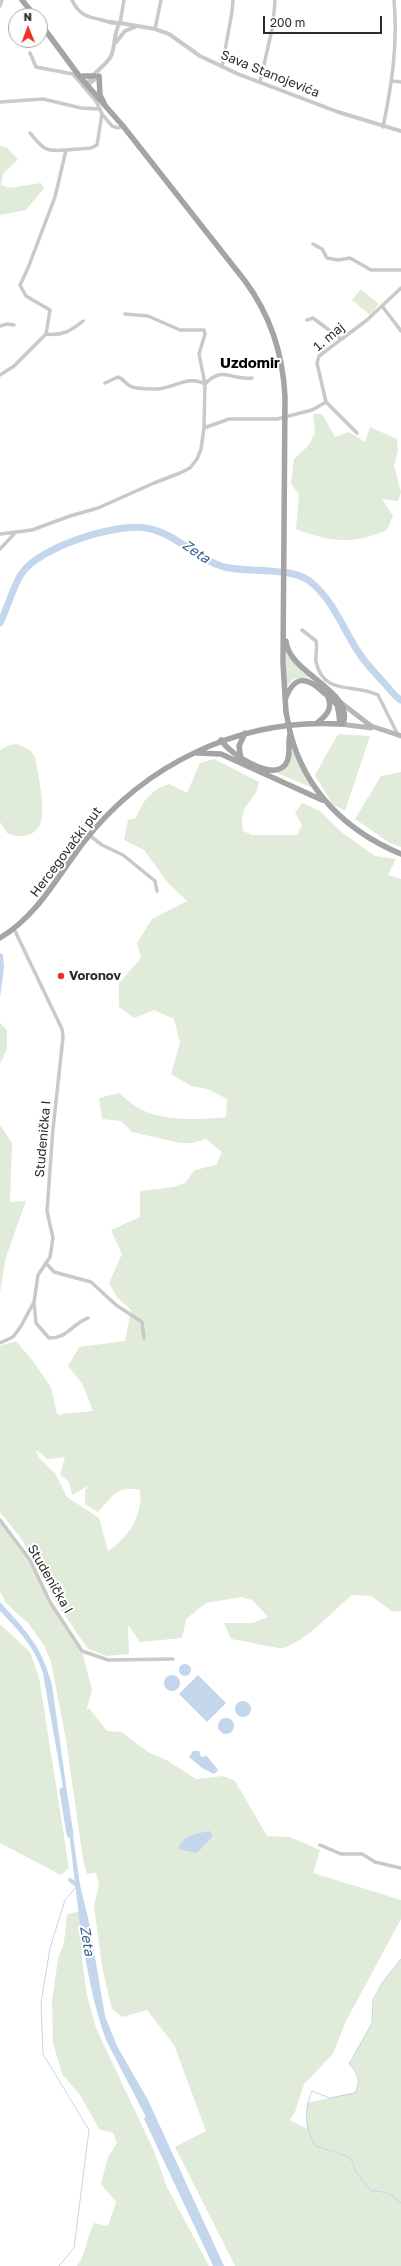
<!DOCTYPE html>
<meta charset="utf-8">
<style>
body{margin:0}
#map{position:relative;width:401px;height:2266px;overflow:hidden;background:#fff;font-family:"Golos Text",sans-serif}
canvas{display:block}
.north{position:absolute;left:8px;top:8px;width:40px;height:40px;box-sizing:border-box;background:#fff;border:1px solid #ababab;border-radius:50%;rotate:359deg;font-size:11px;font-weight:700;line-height:16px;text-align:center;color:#2c2c2c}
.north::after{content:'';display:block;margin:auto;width:14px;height:18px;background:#eb3326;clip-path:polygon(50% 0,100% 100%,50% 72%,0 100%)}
.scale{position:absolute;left:263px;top:16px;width:119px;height:18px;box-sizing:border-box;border:2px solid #2c2c2c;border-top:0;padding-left:5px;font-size:12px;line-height:14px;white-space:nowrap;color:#2c2c2c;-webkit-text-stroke:3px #fff;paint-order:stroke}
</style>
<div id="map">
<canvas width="401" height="2266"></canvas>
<div class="north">N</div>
<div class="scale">200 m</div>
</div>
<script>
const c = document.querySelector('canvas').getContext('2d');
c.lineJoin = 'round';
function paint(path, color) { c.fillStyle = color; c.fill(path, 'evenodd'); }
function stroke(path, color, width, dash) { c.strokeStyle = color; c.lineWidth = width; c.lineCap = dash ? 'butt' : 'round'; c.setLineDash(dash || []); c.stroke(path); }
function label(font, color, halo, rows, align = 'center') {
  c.font = font + ' "Golos Text",sans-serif'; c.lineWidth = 4; c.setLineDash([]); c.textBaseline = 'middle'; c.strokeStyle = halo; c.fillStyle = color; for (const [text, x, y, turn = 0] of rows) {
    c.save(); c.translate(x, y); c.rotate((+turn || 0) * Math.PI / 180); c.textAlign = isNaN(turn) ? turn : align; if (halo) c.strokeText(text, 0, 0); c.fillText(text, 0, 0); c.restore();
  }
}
const green = new Path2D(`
 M0,146l6,1 12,12 -15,15 -2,11 9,3 31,-5 3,5 -18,22 -26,5z
 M361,289l18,15 -9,11 -18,-15z
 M313,414h9l13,23 14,-5 16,10 5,-15 27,12 1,12 -4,15 7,26 -3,9 -16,-2 11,17 -6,14c-37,15 -55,12 -91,-1l3,-34 -8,-12 3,-24 14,-13 7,-13z
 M286,650l52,53 -30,-26 -14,2 -8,8z
 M338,734l32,2 -25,75 -13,-7 -17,-29z
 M18,744l13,7 4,6c3,19 9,41 7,60 -2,19 -21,23 -35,16l-7,-11v-72l9,-5z
 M291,744l8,22 14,22 -85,-36 -6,-6 11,7 35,15 16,-1z
 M214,759l45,23c-2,12 -6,15 -13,24 -5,7 -4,18 -3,25l9,4h45l5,-10 -7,-12 7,-10 18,8 20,20 35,25 21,3 -8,16 13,4v732l-8,1 -22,-16 -19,-1c-17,14 -48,48 -69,53 -6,1 -42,-8 -52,-9l-7,-16h28l16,-6 -16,-17 -10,-3 -36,6 -20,16 -4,19 -42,4 -12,-17 1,29 -22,2 -19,-7 -35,-51 -30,-57 -23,-29v-166l16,-5 17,20 18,26 6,27 6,2 -3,-2 33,-3 -10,-26 -15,-19 11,-19 46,-6 6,-31 -14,-13 -8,-14 13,-29 -11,-24 29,-13v-26l34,-4 11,-4 10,-13 21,-5 6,-13 -16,-13 -14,4h-12l-48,-11 -11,-11 -19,-2 -3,-21 20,-5c7,6 15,13 23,17 21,11 61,10 84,7l1,-18 -19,-10 -17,-3 -20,-12 9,-31 -6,-24 -20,-9 -20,8 -15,-11v-24l22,-25 -4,-15 15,-24 35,-18 -19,-18 -24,-33 -20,-10 4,-20 8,-2c7,-18 15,-28 33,-34l18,9 13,-30zM36,1450l12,9 17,-2 -5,17 9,8 3,13 18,-10 -5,5v14l13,8c15,-16 19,-27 42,-22 3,25 -11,47 -32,61l-9,-33 -32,-21 -12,-24 -16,-15z
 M401,772v75l-11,-4 -35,-24 26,-43z
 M0,1023l7,7v19l-7,15z
 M0,1125l12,18 -2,59 16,-1 -20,56 -6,36z
 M0,1520l31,41 19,42 32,48 10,39 -6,22 3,-4 18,23 15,1 26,20 20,9 28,18 27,-3 12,5 32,55 23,1 30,13 -7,23 88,27v19l-56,104 -12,31 -29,30 -9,28 -5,8 17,9v-26l48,-11c6,-11 3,-19 -6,-28l23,-41 1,-21 9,-19 19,-24v307h-166l-60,-119 31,-16 -32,-86 -27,-35 -25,7 -10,-8 -10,-42 -8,-61 5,-21 -3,-12 -9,1 -4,-15 -17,-119 -15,-78 -7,-17 -16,-22 -21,-19 -7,-12z
 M0,1624l30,28 9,25 30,191 -8,7 -61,-32z
 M82,1911v48l5,36 9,33 58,123 13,36 42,79h-132c9,-13 10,-29 17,-43l14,3 8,-24 -15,-18 7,-27 9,-14 -4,-10 -14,-4 -19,-34 -18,-21 -9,-31 -1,-42 6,-42 6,-16 3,-29z`);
const water = new Path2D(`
 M0,953l3,2 1,12 -4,31z
 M0,1602c27,30 41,43 52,83l28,200 9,37 16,94 12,30 31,54 76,166h-7l-44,-97 -67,-129c-25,-71 -29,-149 -39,-224 -6,-47 -16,-95 -24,-143 -8,-26 -25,-43 -43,-62z
 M179 1670a6 6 0 1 1 12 0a6 6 0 1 1-12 0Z
 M164 1683a8 8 0 1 1 16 0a8 8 0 1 1-16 0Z
 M198,1675l28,28 -19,19 -28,-28z
 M235 1709a8 8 0 1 1 16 0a8 8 0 1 1-16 0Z
 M218 1726a8 8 0 1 1 16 0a8 8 0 1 1-16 0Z
 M193,1751h6l2,6 6,-1 11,14 -4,4 -12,-6 -13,-11z
 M210,1831l3,5 -16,17 -19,-4c5,-14 18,-15 32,-18z`);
const stream = new Path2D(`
 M401,1959l-19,24 -9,17 -1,23 -23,41c9,9 12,17 6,29l-25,5 -18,-7c-8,18 -8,37 4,55l31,10 4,3 5,13 15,19c14,0 21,3 30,12
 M59,2266l15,-18 15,-118 -46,-76 -2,-51 9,-55 15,-48 11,-13`);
const canal = new Path2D(`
 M70,1880l7,5`);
const river = new Path2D(`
 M0,623c7,-14 14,-39 22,-50 18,-26 93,-50 124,-45 30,5 50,31 78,39 25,6 69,-1 88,16 22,19 31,46 47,70 7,11 18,22 27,32 4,5 9,12 15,15
 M63,1791l7,43
 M148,2119l69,147`);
const minor = new Path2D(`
 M72,0c7,15 15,17 30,20 6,2 11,5 18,3
 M0,6l2,-6
 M105,21l15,2
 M120,23l4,-23
 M155,29l6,-29
 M30,53l6,14 37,7 23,27 6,13 10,12 6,2 5,-2
 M222,67l10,-55 1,-12
 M392,81l9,1
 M260,82l13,-57 2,-25
 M0,102l43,-3 38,9 19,1
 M383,127c9,-43 15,-84 11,-127
 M30,133c14,16 14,19 36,17
 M313,244l9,5 5,9 11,2 12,-2 21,12h30
 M382,306l19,25
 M125,314l23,2 32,14h24l1,4 -6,20 6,30
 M307,320l6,-2 28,21
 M83,321c-12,10 -21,15 -37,13l4,-24 -24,-14 -6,-11 8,-17 27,-71 11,-47 25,-2 6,-3 5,-31
 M0,326l7,-2 7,1
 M0,375l14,-9 32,-32
 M105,383l13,-6c6,2 7,6 12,9 5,3 19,3 24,3 19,1 33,-15 51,-5l-1,44
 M205,384c18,-19 27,-3 47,-6
 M326,402l31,31
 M0,534l32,-4 38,-14 28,-8 56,-25 26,-10 10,-5 7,-9 4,-10 3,-21 25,-9h48l35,-9 14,-8 -9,-39 2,-7 48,-36 34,-32
 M0,549l14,-15
 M302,630l14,11c2,6 -1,14 0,21 8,35 40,21 62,33l20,40
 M89,835l13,10 21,10 32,26 2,10
 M46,1263l8,9 37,10 25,23 26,17 2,16
 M34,1303l2,20 13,15c18,1 24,-15 39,-20
 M0,1343l13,-6 8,-11 13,-24 4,-27 12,-18 3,-19 -6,-27 6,-82 10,-92 -1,-8 -48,-100
 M0,1520l30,40 20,42 32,49 26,9 65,-1
 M320,1845l21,9h21l13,8 26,6`);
const tertiary = new Path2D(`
 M120,23l35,6 14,5 31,22 38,18 100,38 63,19
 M116,42l9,-11 10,-4
 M88,82c5,-10 17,-15 23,-26 5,-10 2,-24 9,-33
 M89,84l10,-8`);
const secondary = new Path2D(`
 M340,702l31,24 30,10
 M340,724l31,4`);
const primary = new Path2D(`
 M22,0l13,16
 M40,23l40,54 43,49 122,155c26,35 38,73 40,116l-2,266 3,49
 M83,76h11
 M99,76l1,19 4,8
 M286,641c2,32 69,50 57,83
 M317,723c9,-7 16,-14 11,-26
 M290,732c15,59 56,99 111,122
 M221,740c9,14 50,41 64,25 7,-8 2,-21 5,-31
 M197,753l24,1 101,46
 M241,759l-2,-13 6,-13
 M0,938c38,-23 57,-61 83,-95 61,-79 157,-125 257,-119 -1,-6 -1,-13 -3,-19 -3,-5 -9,-9 -14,-13 -17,-16 -29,-17 -38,8`);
const primaryBridge = new Path2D(`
 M286,712l4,20`);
const markers = [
 [61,976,4,"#eb3326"]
];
const streetNames = [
 ["Sava Stanojevića",270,74,22],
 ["1. maj",329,337,-40],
 ["Hercegovački put",66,852,-53],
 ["Studenička I",43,1139,-85],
 ["Studenička I",50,1579,60]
];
const poiNames = [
 ["Voronov",69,976]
];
const waterNames = [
 ["Zeta",196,552,34],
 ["Zeta",87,1941,80]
];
const quarterNames = [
 ["Uzdomir",250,363]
];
paint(green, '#e0ebd9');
paint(water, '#c3d6ec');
stroke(stream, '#c3d6ec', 1);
stroke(canal, '#c3d6ec', 4);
stroke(river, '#c3d6ec', 7);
stroke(minor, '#c9c9c9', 3.5);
stroke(tertiary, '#c9c9c9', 4);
stroke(secondary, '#b6b6b6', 5);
stroke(primary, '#a4a4a4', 5.5);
stroke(primaryBridge, '#a4a4a4', 5.5);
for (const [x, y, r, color] of markers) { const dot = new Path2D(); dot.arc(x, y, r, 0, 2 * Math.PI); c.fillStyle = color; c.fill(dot); stroke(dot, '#fff', 1.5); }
label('13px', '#2c2c2c', '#fff', streetNames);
label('bold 13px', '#2c2c2c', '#fff', poiNames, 'left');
label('italic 14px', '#386290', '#fff', waterNames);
label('bold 15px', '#000', '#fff', quarterNames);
</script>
